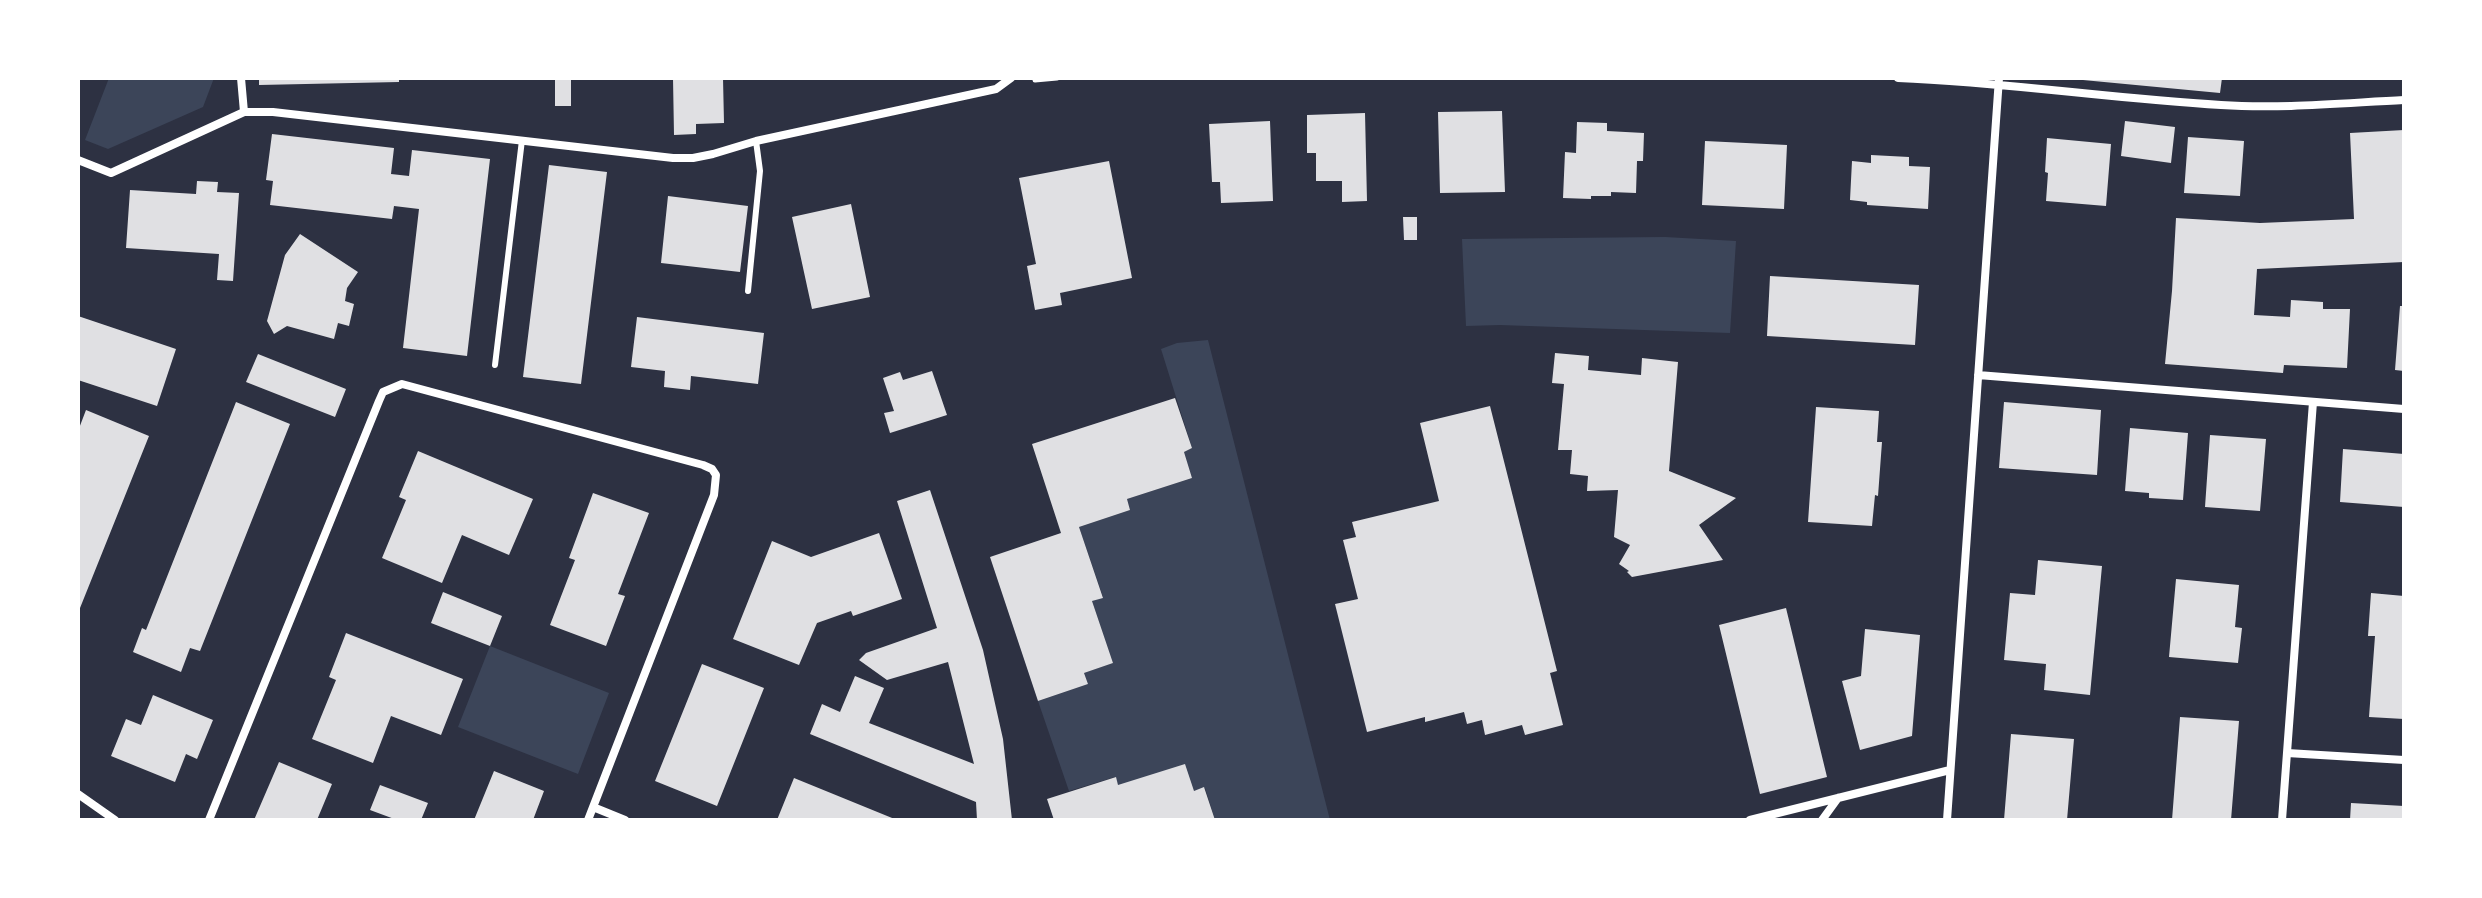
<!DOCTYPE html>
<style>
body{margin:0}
#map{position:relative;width:2482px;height:898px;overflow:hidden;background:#2d3142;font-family:"Alegreya Sans",sans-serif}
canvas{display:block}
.frame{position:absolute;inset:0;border:80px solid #fff;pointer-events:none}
</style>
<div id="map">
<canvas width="2482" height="898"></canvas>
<div class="frame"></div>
</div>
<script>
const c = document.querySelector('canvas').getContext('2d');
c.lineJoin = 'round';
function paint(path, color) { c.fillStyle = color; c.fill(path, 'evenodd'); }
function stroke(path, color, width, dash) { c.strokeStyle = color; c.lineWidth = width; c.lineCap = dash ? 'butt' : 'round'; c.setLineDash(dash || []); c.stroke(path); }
const green = new Path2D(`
 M109,78h105l-11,29 -95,42 -23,-9z
 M1665,237l71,4 -6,92 -230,-8 -34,1 -4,-87z
 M1208,340l122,480h-115l-10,-32 -11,3 -76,-6 -3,-8 -46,14 -31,-90 50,-17 -4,-11 29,-10 -21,-62 11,-4 -24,-70 51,-17 -3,-11 65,-21 -8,-26 8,-4 -31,-99 16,-6z
 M490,646l119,47 -31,81 -120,-47z`);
const building = new Path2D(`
 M259,78h140v4l-140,3z
 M555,78h16v28h-16z
 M673,78h50l1,45 -28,1v10l-22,1z
 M2084,78h138l-2,15 -137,-13z
 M1502,111l3,81 -65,1 -2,-81z
 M1365,113l2,88 -25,1v-21h-26v-28h-9v-38z
 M1270,121l3,80 -52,2 -1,-21h-8l-3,-58z
 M2125,121l50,6 -4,36 -50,-7z
 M1577,122l30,1v8l37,2 -1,28h-6l-1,32 -25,-1v4h-20v3l-28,-1 2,-46 11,1z
 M2404,130v132l-147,7 -3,46 36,2 1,-17 32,2v7h27l-3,59 -63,-3 -1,8 -118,-9 7,-73 4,-73 84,5 94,-4 -4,-86z
 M272,134l122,14 -3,26 18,2 3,-26 78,9 -23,197 -64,-8 16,-139 -25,-3 -2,13 -122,-14 3,-24 -7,-1z
 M2188,137l56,4 -4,55 -56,-3z
 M2047,138l64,6 -5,62 -60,-5 2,-28 -3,-1z
 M1705,141l82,4 -3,64 -82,-4z
 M1871,155l38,2v9l21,1 -2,42 -61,-4v-3l-17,-2 2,-39 19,2z
 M1109,161l23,117 -72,15 2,12 -27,5 -8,-44 9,-2 -17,-86z
 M549,165l58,7 -26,212 -58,-7z
 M197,181l21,1 -1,10 22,1 -6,88 -16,-1 2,-26 -93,-6 4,-58 66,4z
 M668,196l80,10 -8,66 -79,-9z
 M851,204l19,93 -58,12 -20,-92z
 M1403,217h14v23h-13z
 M300,234l58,38 -11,16 -2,13 9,3 -5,22 -11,-3 -4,16 -47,-13 -13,8 -7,-13 18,-66z
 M1770,276l149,9 -4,60 -148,-9z
 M2400,306h4v65l-9,-1z
 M78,316l98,33 -19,57 -79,-26z
 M637,317l127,16 -6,51 -67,-8 -1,14 -26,-3 1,-16 -34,-4z
 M1555,353l34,3 -1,14 53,5 1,-17 36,4 -9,109 67,27 -37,27 24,35 -91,17 -5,-5 2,-1 -10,-7 11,-19 -16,-8 4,-47 -31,1 1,-15 -18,-2 2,-24h-14l6,-66 -12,-1z
 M258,354l88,35 -11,28 -89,-35z
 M932,371l15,44 -57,18 -6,-20 10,-2 -11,-33 17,-6 3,8z
 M1175,398l17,50 -8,4 8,26 -65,21 3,11 -51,17 24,71 -11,3 21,62 -29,10 4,11 -50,17 -48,-144 71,-24 -29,-89z
 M236,402l54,22 -90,227 -10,-3 -9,24 -48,-20 9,-24 4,2z
 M2004,402l97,8 -4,65 -98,-7z
 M1490,406l67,265 -7,2 13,52 -38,10 -3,-10 -37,10 -3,-15 -15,4 -3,-12 -39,10v-5l-58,15 -32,-128 23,-5 -15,-59 13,-3 -4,-15 87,-21 -19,-78z
 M1816,407l63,4 -2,31h5l-4,54 -3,-1 -3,31 -64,-4z
 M86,410l63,26 -71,177v-182z
 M2130,428l58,5 -5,67 -34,-2v-5l-24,-2z
 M2210,435l56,4 -6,72 -55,-4z
 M2343,449l61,5v53l-64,-5z
 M418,451l115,48 -24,56 -47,-20 -20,48 -60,-25 24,-58 -7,-3z
 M930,490l53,160 20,89 9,81h-35l-1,-18 -166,-68 12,-30 18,8 15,-36 29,12 -15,35 105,41 -26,-102 -61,18 -28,-20 7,-7 71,-25 -40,-127z
 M593,493l56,20 -31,81 7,2 -19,50 -56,-21 25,-65 -6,-2z
 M879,533l23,66 -49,17 -2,-5 -34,12 -18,42 -66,-26 39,-98 39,16z
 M2038,560l64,6 -12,129 -46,-5 2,-26 -42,-4 6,-67 25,2z
 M2176,579l63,6 -4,42 7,1 -4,35 -69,-6z
 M443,592l59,24 -12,30 -59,-23z
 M2371,593l33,3v123l-35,-2 6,-81h-7z
 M1786,608l41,169 -67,17 -41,-169z
 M1865,629l55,6 -8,101 -52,14 -18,-69 19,-5z
 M346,633l117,46 -22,56 -50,-19 -18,47 -61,-24 24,-59 -7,-3z
 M702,664l62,24 -47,118 -62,-25z
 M153,695l60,25 -16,39 -11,-5 -11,28 -64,-26 15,-37 15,6z
 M2180,717l59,4 -8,99h-59z
 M2011,734l63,5 -7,81h-63z
 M279,762l53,22 -15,36h-63z
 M1185,764l9,27 10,-4 11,33h-161l-7,-21 69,-22 2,8z
 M494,771l50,20 -11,29h-59z
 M794,778l103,42h-120z
 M380,785l48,18 -7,17h-24l-27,-10z
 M2351,803l53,3v14h-54z`);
const path = new Path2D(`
 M1035,80l22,-2`);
const service = new Path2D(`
 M748,291l12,-120 -4,-30
 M495,365l27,-225`);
const minor = new Path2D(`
 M241,78l3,34
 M1898,78c107,4 215,21 323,27 60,4 122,-2 183,-5
 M78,160l33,13 133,-61h29l400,46h20l20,-4 43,-13 240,-52 15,-11
 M1978,375l426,34
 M2287,753l117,7
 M78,794l37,26
 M593,807l32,13
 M209,820l170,-419 4,-9 19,-8 301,81 9,4 4,6 -2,20 -126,325
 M1750,820l200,-50
 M1822,820l16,-22
 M1947,820l52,-742
 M2282,820l31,-418`);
paint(green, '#3c4559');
paint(building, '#e0e0e3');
stroke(path, '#fff', 5);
stroke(service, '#fff', 6);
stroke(minor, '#fff', 8);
</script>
